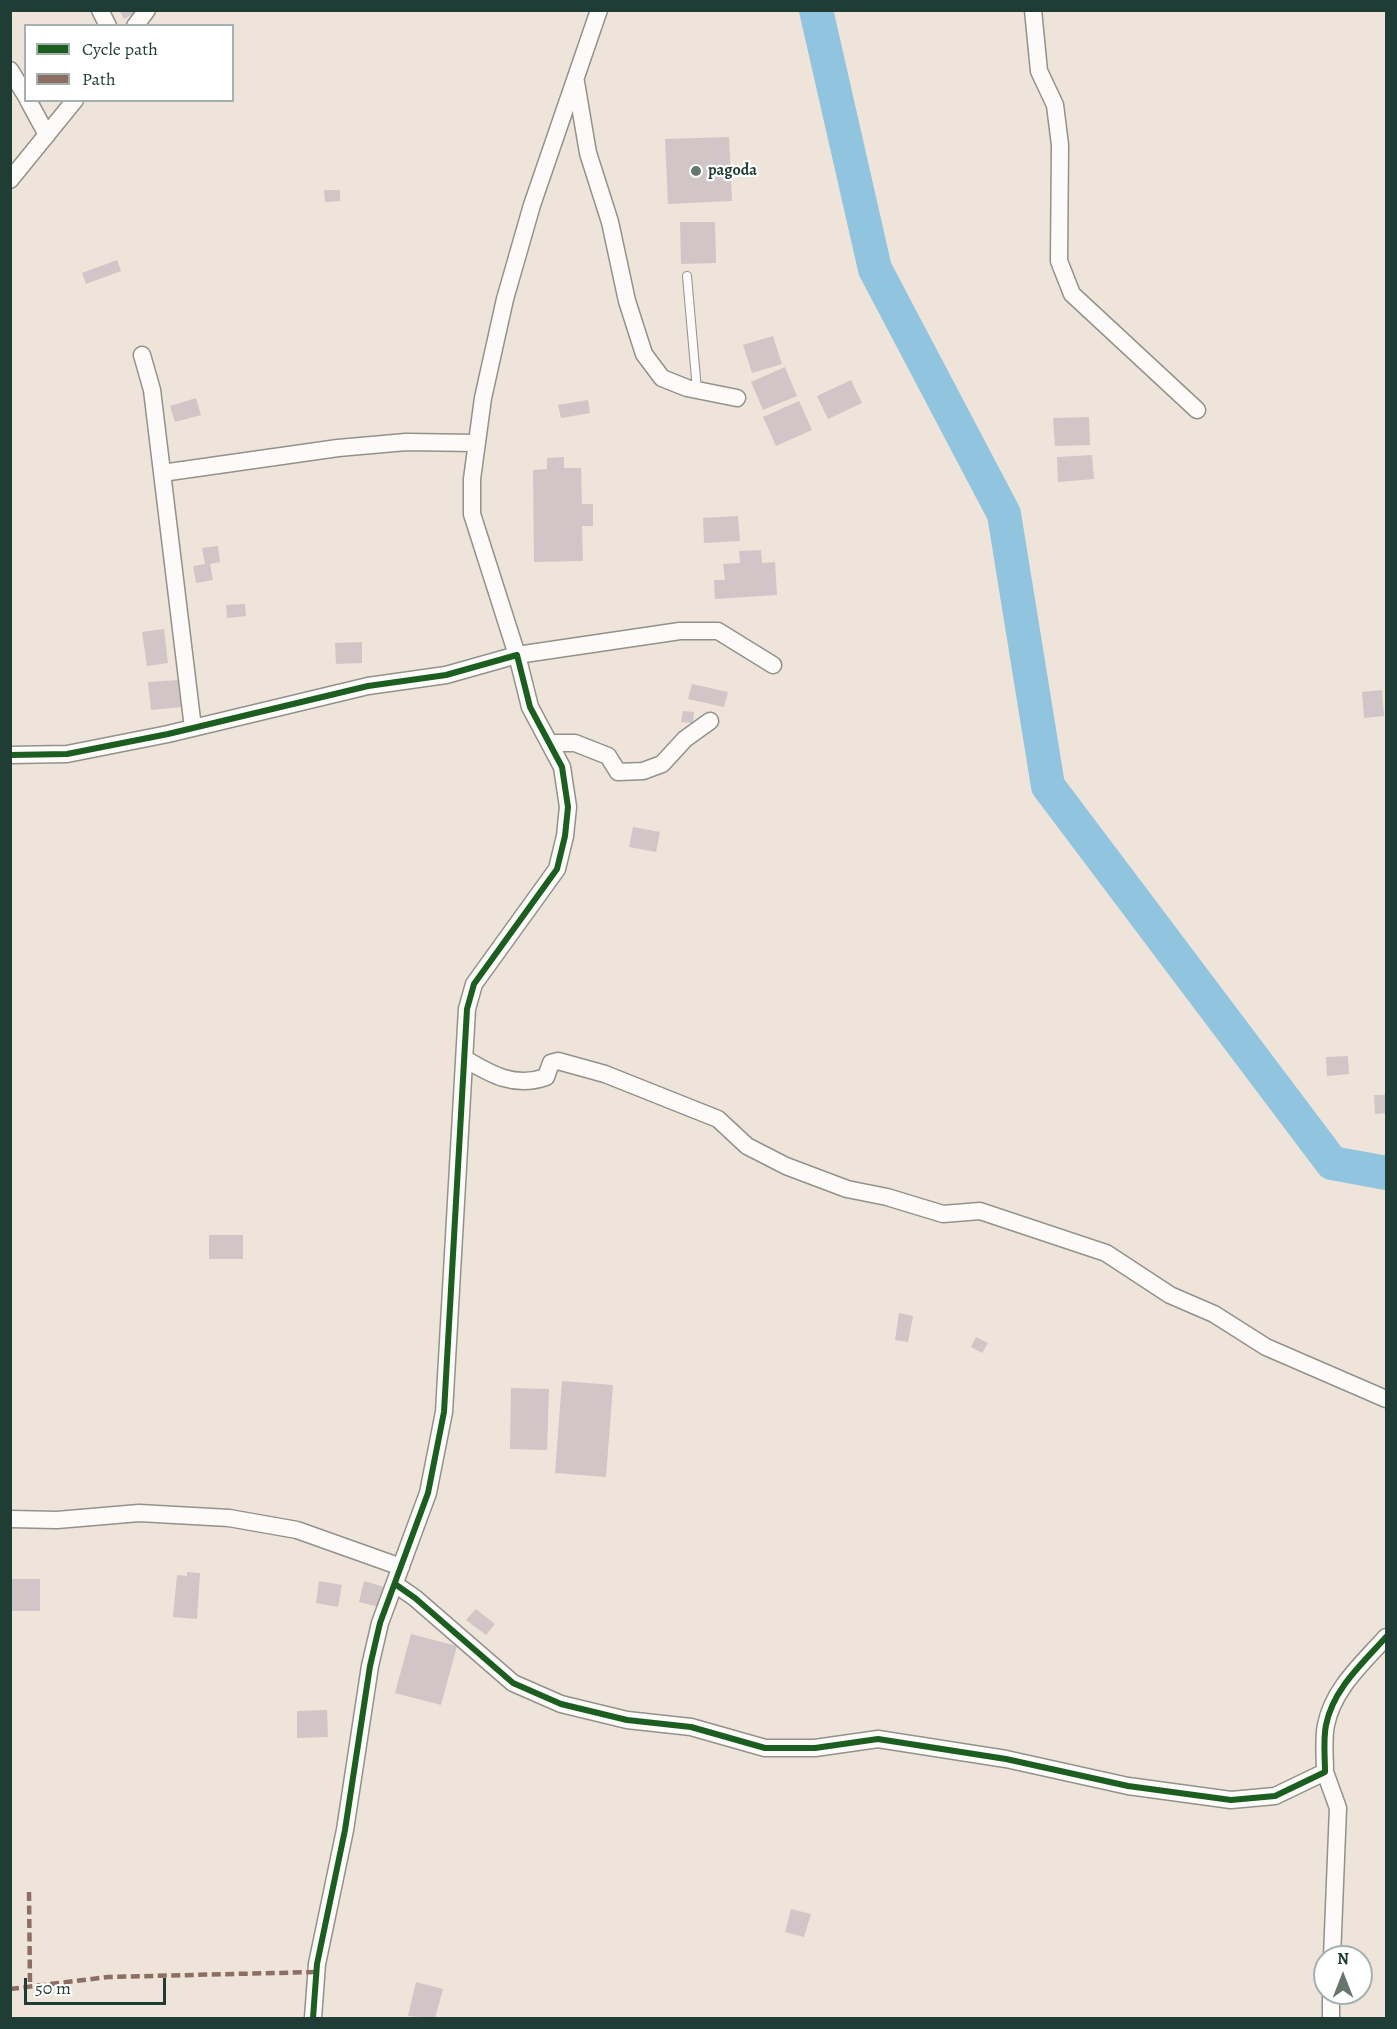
<!DOCTYPE html>
<style>
body{margin:0}
#map{position:relative;width:1397px;height:2029px;overflow:hidden;background:#eee4d9;font-family:Alegreya,serif}
canvas{display:block}
.frame{position:absolute;inset:0;border:12px solid #1f3d34;pointer-events:none}
.legend{position:absolute;left:24px;top:24px;width:210px;height:78px;box-sizing:border-box;background:#fff;border:2px solid #a5b1ae;margin:0;padding:8px 10px;list-style:none;font-size:18px;color:#1f3d34}
.legend li{display:flex;align-items:center;gap:12px;height:30px}
.legend b{width:30px;border:2px solid #a5b1ae}
.north{position:absolute;left:1313px;top:1945px;width:60px;height:60px;box-sizing:border-box;background:#fff;border:2px solid #a5b1ae;border-radius:50%;rotate:0deg;font-size:16px;font-weight:700;line-height:24px;text-align:center;color:#1f3d34}
.north::after{content:'';display:block;margin:auto;width:21px;height:27px;background:#67776e;clip-path:polygon(50% 0,100% 100%,50% 72%,0 100%)}
.scale{position:absolute;left:24px;top:1978px;width:142px;height:27px;box-sizing:border-box;border:3px solid #1f3d34;border-top:0;padding-left:8px;font-size:18px;line-height:21px;white-space:nowrap;color:#1f3d34;-webkit-text-stroke:4px #fff;paint-order:stroke}
</style>
<div id="map">
<canvas width="1397" height="2029"></canvas>
<div class="frame"></div>
<ul class="legend">
<li><b style="height:8px;background:#1b5e20"></b>Cycle path</li>
<li><b style="height:8px;background:#8d6e63"></b>Path</li>
</ul>
<div class="north">N</div>
<div class="scale">50 m</div>
</div>
<script>
const c = document.querySelector('canvas').getContext('2d');
c.lineJoin = 'round';
function stroke(path, color, width, dash) { c.strokeStyle = color; c.lineWidth = width; c.lineCap = dash ? 'butt' : 'round'; c.setLineDash(dash || []); c.stroke(path); }
function paint(path, color) { c.fillStyle = color; c.fill(path, 'evenodd'); }
function label(font, color, halo, rows, align = 'center') {
  c.font = font + ' Alegreya,serif'; c.lineWidth = 4.5; c.setLineDash([]); c.textBaseline = 'middle'; c.strokeStyle = halo; c.fillStyle = color; for (const [text, x, y, turn = 0] of rows) {
    c.save(); c.translate(x, y); c.rotate((+turn || 0) * Math.PI / 180); c.textAlign = isNaN(turn) ? turn : align; if (halo) c.strokeText(text, 0, 0); c.fillText(text, 0, 0); c.restore();
  }
}
const river = new Path2D(`
 M816,10l59,259 129,245 44,272 284,377 54,10`);
const building = new Path2D(`
 M119,10h21l-16,9z
 M729,137l3,64 -64,3 -3,-65z
 M324,190h16v11l-15,1z
 M680,222h35l1,41 -35,1z
 M117,260l4,11 -35,13 -4,-11z
 M773,336l9,28 -30,9 -9,-28z
 M785,367l12,29 -34,14 -12,-28z
 M851,380l11,23 -34,16 -11,-23z
 M196,398l5,17 -26,7 -5,-16z
 M588,400l2,13 -29,5 -3,-13z
 M799,401l13,29 -36,16 -13,-29z
 M1089,417l1,28 -35,1 -2,-28z
 M1092,455l2,24 -36,3 -1,-25z
 M564,457v11h17l1,36h11v22h-11l1,35 -49,1 -1,-92 14,-1v-11z
 M738,516l2,25 -36,2 -1,-25z
 M218,546l2,16 -10,2 3,16 -17,3 -3,-17 12,-2 -3,-16z
 M761,550l1,13 13,-1 2,33 -62,4 -1,-19h11l-2,-16 17,-1 -1,-12z
 M245,604l1,12 -19,2 -1,-13z
 M164,629l4,34 -21,3 -5,-34z
 M362,642v21l-26,1 -1,-21z
 M178,680l3,27 -30,3 -3,-28z
 M692,684l36,8 -4,15 -36,-8z
 M1382,690l2,26 -20,2 -2,-26z
 M683,711l11,1 -1,11 -12,-1z
 M633,827l27,5 -4,20 -27,-5z
 M1348,1056l1,18 -22,2 -1,-19z
 M1374,1095h12v18l-11,1z
 M209,1235h34v24h-34z
 M899,1313l14,3 -5,26 -13,-2z
 M976,1337l12,6 -6,10 -11,-6z
 M562,1381l51,4 -7,92 -51,-4z
 M511,1388l38,1 -2,61 -37,-1z
 M187,1572l13,1 -3,46 -24,-2 4,-42 10,1z
 M11,1579h29v32h-29z
 M319,1581l23,4 -4,22 -22,-4z
 M364,1581l20,6 -5,20 -20,-5z
 M476,1609l19,15 -9,11 -20,-15z
 M411,1634l46,12 -16,59 -46,-12z
 M327,1710l1,27 -31,1v-27z
 M791,1909l20,5 -7,23 -19,-5z
 M416,1982l27,7 -8,29 -27,-2z`);
const service = new Path2D(`
 M687,276l10,114`);
const minor = new Path2D(`
 M100,10l8,16
 M599,10l-67,195 -27,94 -22,99 -11,81v35l45,141 163,-24h38l55,34
 M1033,10l6,61 16,34 5,40 -1,116 13,33 125,116
 M135,26l12,-16
 M10,70l16,26
 M576,82l12,71 22,69 17,79 17,53 18,24 25,10 50,10
 M28,100l19,35
 M10,180l65,-80
 M142,355l10,35 41,338
 M162,473l176,-25 68,-6 71,1
 M550,743h25l33,13 10,16 25,-1 19,-7 23,-25 25,-18
 M10,755l57,-1 101,-20 200,-48 78,-11 71,-20 13,52 32,60 6,40 -3,29 -8,33 -83,115 -7,25 -23,403 -16,81 -48,130 -10,43 -25,164 -28,134 -4,54
 M465,1059c27,16 50,29 81,18l5,-14 7,-2 47,13 113,45 29,27 39,20 61,23 40,8 56,17 37,-3 126,42 64,42 44,19 52,33 120,52
 M10,1519l47,1 82,-7 90,5 68,12 104,37
 M395,1584l20,14 98,85 48,21 66,16 64,7 74,21h50l63,-9 128,20 122,27 103,14 44,-4 50,-24c0,-15 -2,-33 1,-47 7,-36 36,-61 60,-88
 M1325,1772l13,36 -6,149
 M1331,2018v-25`);
const quiet = new Path2D(`
 M29,1892l1,93
 M10,1989l98,-12 208,-5`);
const cycleway = new Path2D(`
 M10,755l57,-1 101,-20 200,-48 78,-11 71,-20 13,52 32,60 6,40 -3,29 -8,33 -83,115 -7,25 -23,403 -16,81 -48,130 -10,43 -25,164 -28,134 -4,54
 M395,1584l20,14 98,85 48,21 66,16 64,7 74,21h50l63,-9 128,20 122,27 103,14 44,-4 50,-24c0,-15 -2,-33 1,-47 7,-36 36,-61 60,-88`);
const markers = [
 [696,171,6,"#67776e"]
];
const poiNames = [
 ["pagoda",708,171]
];
stroke(river, '#90c4df', 34);
paint(building, '#d2c5c7');
stroke(service, '#92928b', 10);
stroke(minor, '#92928b', 19);
stroke(service, '#fcfbf9', 8);
stroke(minor, '#fcfbf9', 16);
stroke(quiet, '#8d6e63', 4.5, [9, 4.5]);
stroke(cycleway, '#1b5e20', 6);
for (const [x, y, r, color] of markers) { const dot = new Path2D(); dot.arc(x, y, r, 0, 2 * Math.PI); c.fillStyle = color; c.fill(dot); stroke(dot, '#fff', 2); }
label('bold 16px', '#1f3d34', '#fff', poiNames, 'left');
</script>
